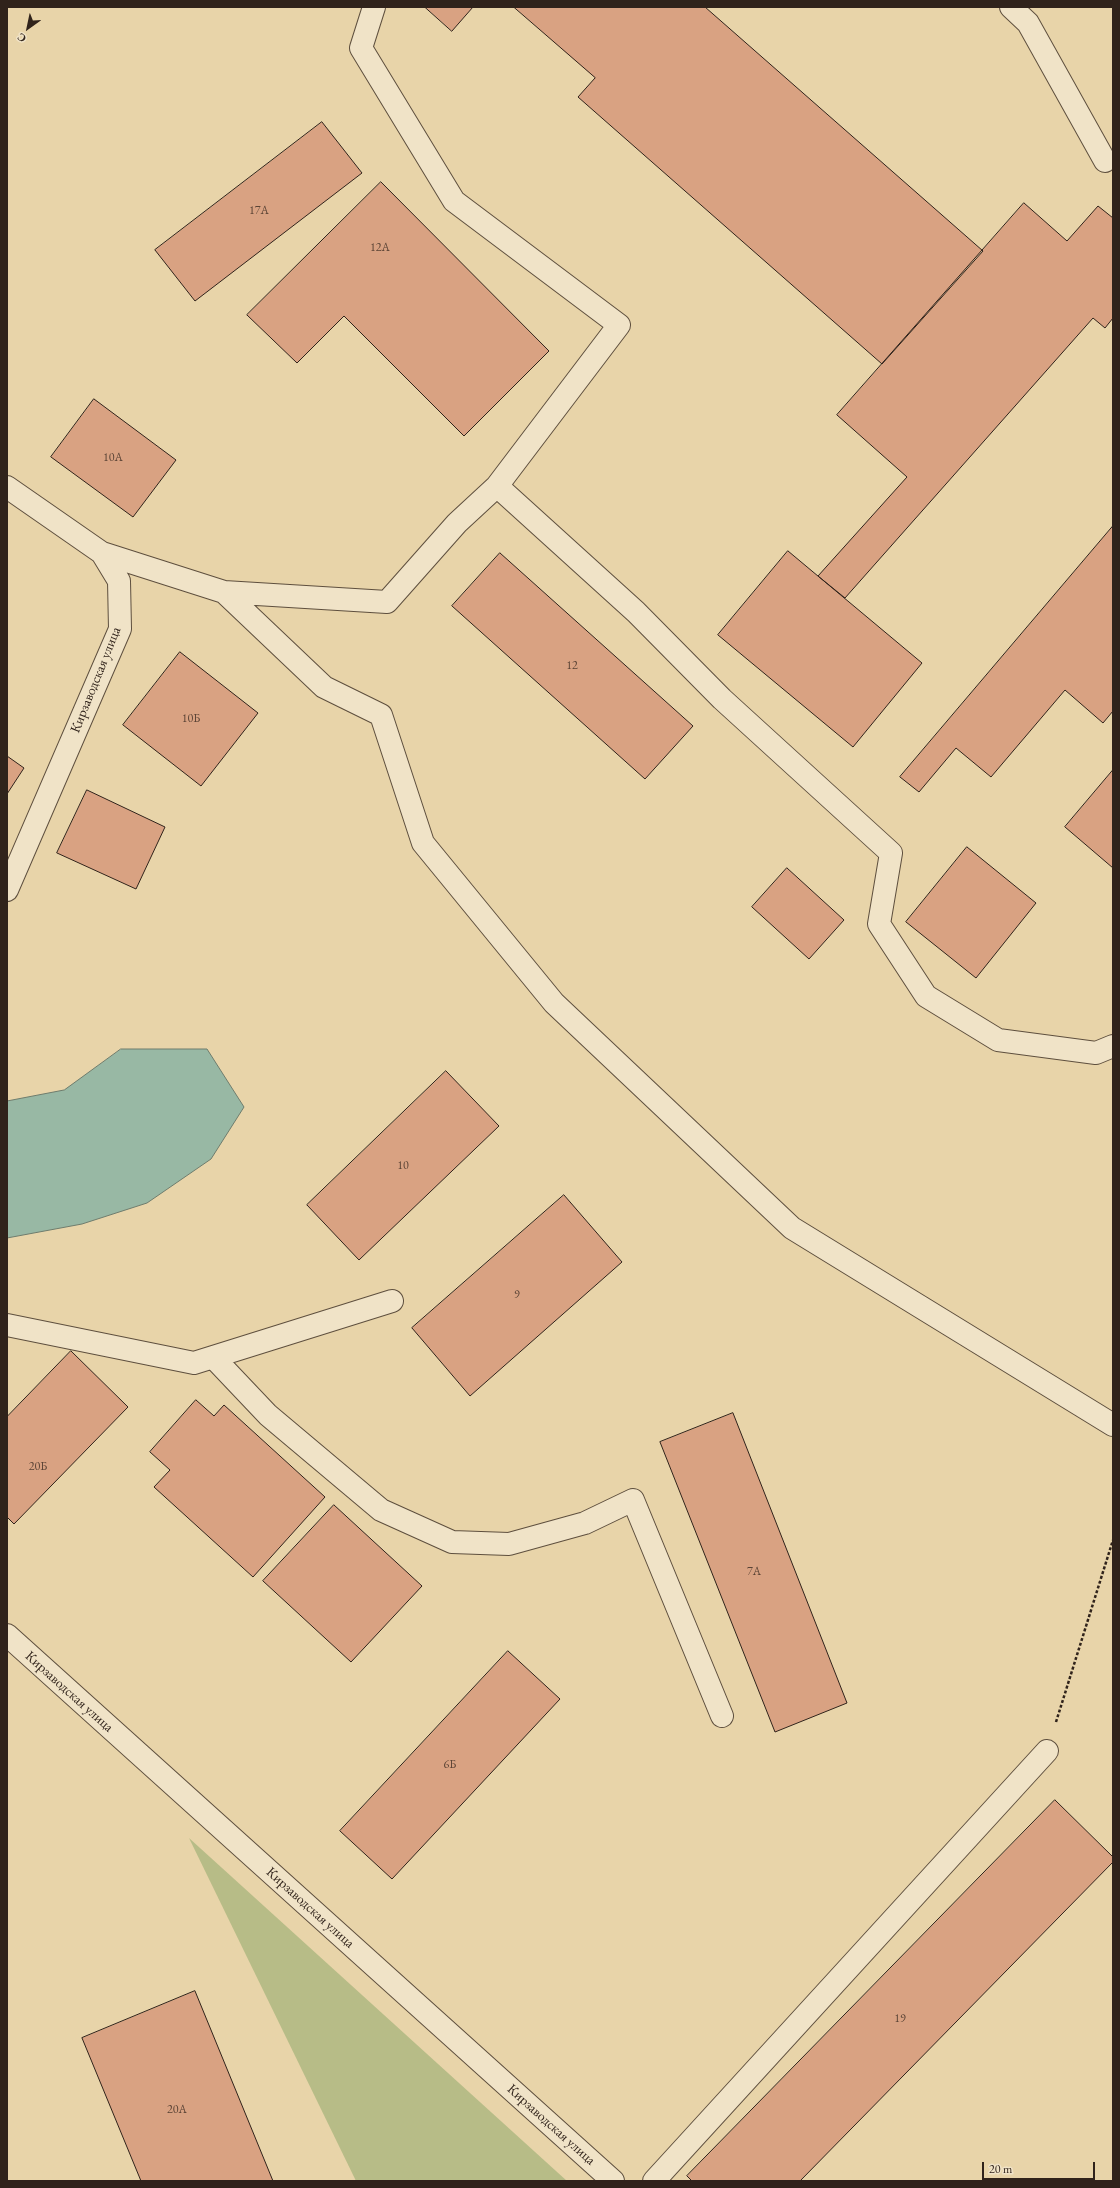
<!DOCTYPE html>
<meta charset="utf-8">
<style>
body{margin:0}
#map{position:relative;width:1120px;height:2188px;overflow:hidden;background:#e8d4a9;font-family:"EB Garamond",serif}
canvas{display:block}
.frame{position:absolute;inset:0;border:8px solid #30231b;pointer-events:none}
.north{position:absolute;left:8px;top:8px;width:40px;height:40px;-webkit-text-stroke:3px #f0e3c7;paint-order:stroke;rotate:213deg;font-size:11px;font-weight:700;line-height:16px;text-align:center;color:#30231b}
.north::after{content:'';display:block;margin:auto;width:14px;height:18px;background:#30231b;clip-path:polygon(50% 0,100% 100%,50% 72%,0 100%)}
.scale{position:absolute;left:982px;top:2162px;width:113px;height:18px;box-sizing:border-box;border:2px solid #30231b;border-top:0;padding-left:5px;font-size:12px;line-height:14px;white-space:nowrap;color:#30231b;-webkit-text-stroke:3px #f0e3c7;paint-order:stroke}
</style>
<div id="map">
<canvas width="1120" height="2188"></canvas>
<div class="frame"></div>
<div class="north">С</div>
<div class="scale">20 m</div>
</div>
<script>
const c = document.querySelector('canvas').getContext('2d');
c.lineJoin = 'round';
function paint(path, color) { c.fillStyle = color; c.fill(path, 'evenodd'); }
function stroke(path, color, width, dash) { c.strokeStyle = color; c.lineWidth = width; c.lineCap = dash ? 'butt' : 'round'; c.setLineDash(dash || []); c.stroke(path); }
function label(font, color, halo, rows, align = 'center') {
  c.font = font + ' "EB Garamond",serif'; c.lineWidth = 3; c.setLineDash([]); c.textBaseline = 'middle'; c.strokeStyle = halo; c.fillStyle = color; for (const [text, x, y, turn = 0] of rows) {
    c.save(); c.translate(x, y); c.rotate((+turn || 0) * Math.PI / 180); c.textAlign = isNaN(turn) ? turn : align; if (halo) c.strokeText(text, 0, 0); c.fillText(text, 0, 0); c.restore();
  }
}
const green = new Path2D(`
 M189,1838l378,343h-211z`);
const water = new Path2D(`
 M121,1049h86l37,58 -33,52 -64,44 -65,21 -75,14v-137l57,-11z`);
const building = new Path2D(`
 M425,7h48l-21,24z
 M514,7h191l278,244 -101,113 -304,-267 17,-19z
 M322,122l40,51 -167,128 -40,-51z
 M381,182l168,169 -85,85 -120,-120 -47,47 -50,-48z
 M1024,203l43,38 31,-35 15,12v100l-8,10 -12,-10 -248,280 -27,-22 89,-99 -70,-62z
 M94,399l82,61 -43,57 -82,-60z
 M1113,526v185l-10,12 -38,-33 -74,87 -35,-29 -37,44 -19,-15z
 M788,551l134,112 -69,84 -135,-112z
 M500,553l193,173 -48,53 -193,-173z
 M180,652l78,61 -57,73 -78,-61z
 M7,756l17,12 -17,26z
 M1113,770v98l-48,-41z
 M87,790l78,37 -29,62 -79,-36z
 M967,847l69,56 -60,75 -70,-56z
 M787,868l57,52 -35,39 -57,-52z
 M446,1071l53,55 -140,134 -52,-55z
 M564,1195l58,67 -152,134 -58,-68z
 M71,1351l57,56 -114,117 -7,-7v-100z
 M196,1400l18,16 10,-11 101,92 -72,80 -99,-90 16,-17 -20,-18z
 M733,1413l114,290 -72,29 -115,-290z
 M334,1505l88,81 -71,76 -88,-81z
 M508,1651l52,48 -168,180 -52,-48z
 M1055,1800l58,57v5l-313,319h-108l-5,-5z
 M195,1991l78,190h-132l-59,-143z`);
const path = new Path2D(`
 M1056,1722l57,-182`);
const minor = new Path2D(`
 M374,7l-13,41 93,153 165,124 -122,161
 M1011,7l17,16 77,138
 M7,487l95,66 17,28 1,48 -113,261
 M102,553l122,39 163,10 70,-79 40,-37 139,126 86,87 169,154 -12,71 47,72 72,44 98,13 17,-7
 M224,592l100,95 57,28 42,128 131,160 238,225 321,197
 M7,1325l187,38 198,-62
 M213,1357l55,58 113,95 71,32 57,2 76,-21 48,-23 89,216
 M7,1635l606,546
 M654,2181l393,-430`);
const numberNames = [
 ["17А",259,211],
 ["12А",380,248],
 ["10А",113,458],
 ["12",572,666],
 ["10Б",191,719],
 ["10",403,1166],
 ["9",517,1295],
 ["20Б",38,1467],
 ["7А",754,1572],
 ["6Б",450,1765],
 ["19",900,2019],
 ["20А",177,2110]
];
const streetNames = [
 ["Кирзаводская улица",96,680,-68],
 ["Кирзаводская улица",69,1692,42],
 ["Кирзаводская улица",310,1908,42],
 ["Кирзаводская улица",551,2125,42]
];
paint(green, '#b7bc87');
paint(water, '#98b8a4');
stroke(water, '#6e7c6d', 1);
paint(building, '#d9a282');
stroke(building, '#30231b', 1);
stroke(minor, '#5e4f3e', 24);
stroke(path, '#30231b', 2.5, [3, 2]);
stroke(minor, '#f0e3c7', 22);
label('12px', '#5a4335', null, numberNames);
label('14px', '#30231b', '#f0e3c7', streetNames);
</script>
